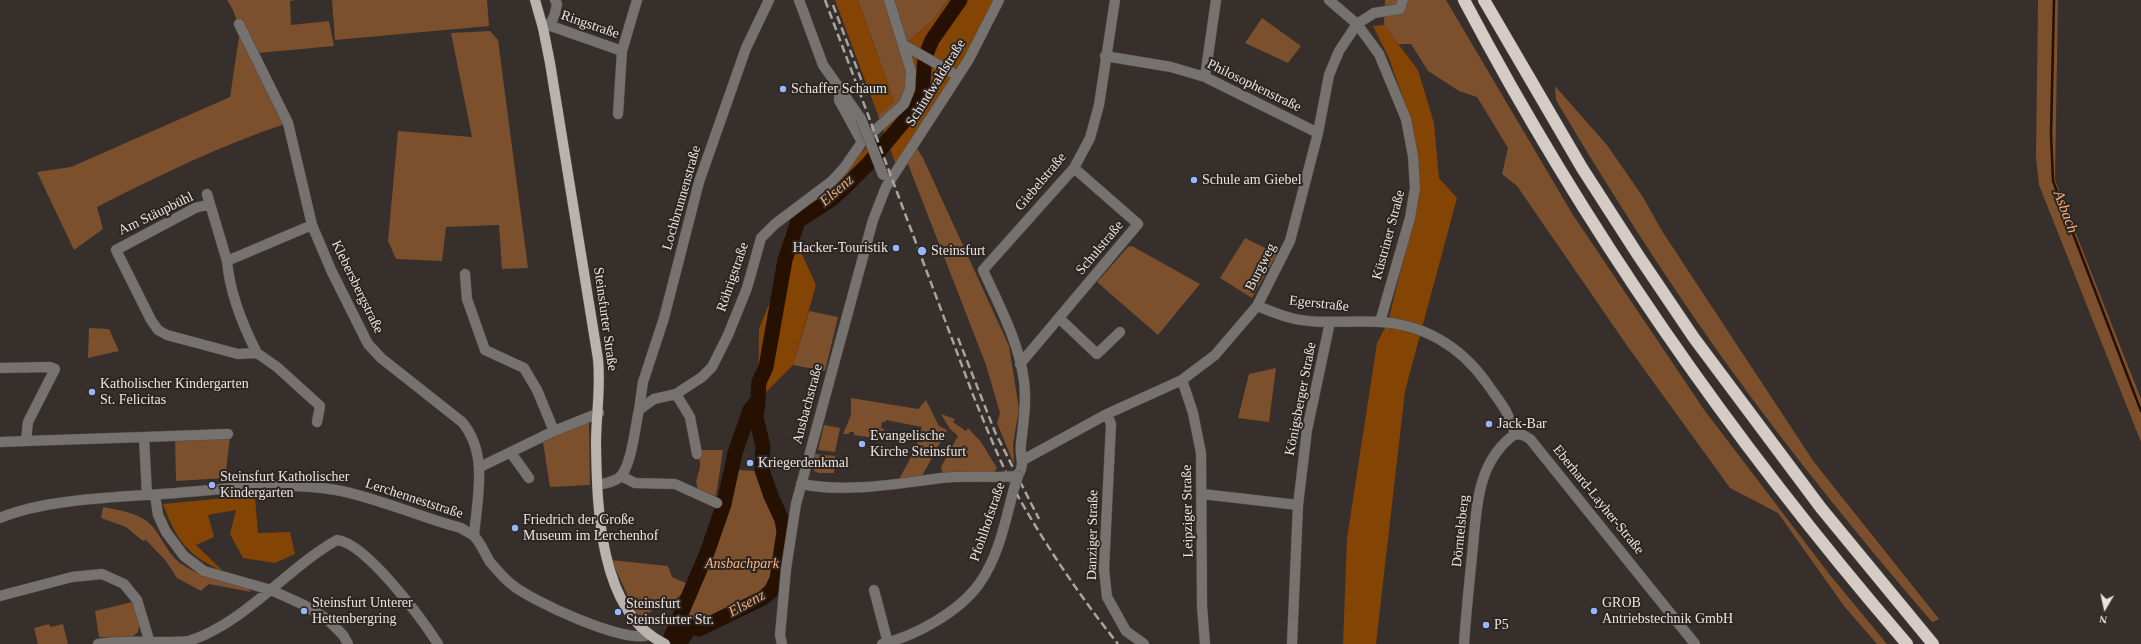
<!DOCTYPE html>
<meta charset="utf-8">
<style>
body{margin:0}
#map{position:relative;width:2141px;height:644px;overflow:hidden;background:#362f2b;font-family:"Times New Roman",serif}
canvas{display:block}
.north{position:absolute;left:2085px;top:588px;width:40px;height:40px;-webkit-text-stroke:3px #2c2521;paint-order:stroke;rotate:189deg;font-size:11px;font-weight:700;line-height:16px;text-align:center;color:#e9e4e1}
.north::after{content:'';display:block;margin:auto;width:14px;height:18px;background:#e9e4e1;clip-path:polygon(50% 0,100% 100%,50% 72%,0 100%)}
</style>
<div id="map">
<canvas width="2141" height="644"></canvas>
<div class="north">N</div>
</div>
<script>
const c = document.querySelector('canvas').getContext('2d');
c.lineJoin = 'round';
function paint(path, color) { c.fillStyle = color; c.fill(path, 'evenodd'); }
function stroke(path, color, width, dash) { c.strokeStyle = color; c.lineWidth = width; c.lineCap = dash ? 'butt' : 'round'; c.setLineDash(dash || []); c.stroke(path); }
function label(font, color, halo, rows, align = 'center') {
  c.font = font + ' "Times New Roman",serif'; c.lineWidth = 4; c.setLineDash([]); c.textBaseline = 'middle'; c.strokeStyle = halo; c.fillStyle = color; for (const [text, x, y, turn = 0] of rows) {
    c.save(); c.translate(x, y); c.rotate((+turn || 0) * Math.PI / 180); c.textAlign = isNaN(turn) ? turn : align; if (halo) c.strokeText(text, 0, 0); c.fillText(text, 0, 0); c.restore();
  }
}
const green = new Path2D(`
 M227,0h69l-6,1 1,24 38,-4 5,25 -76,7 30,70c-67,22 -128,52 -191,84l6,22 -29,21 -37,-78 34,-5 159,-70 10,-67 -7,-20z
 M332,0h155l2,26 -154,14z
 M858,0h90l-14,19 -30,26 6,44 -29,35 -3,-9 16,-14z
 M1385,0h61l127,215 132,196 125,164 57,69h-10l-33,-38 -66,-93 -48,-25 -102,-141 -111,-161 -15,-12 6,-26 -31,-51 -18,-6 -31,-20 -17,-27h-13l-14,-19z
 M2038,0h20l-3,180 86,219v43l-102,-257 -3,-28z
 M1262,18l39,28 -13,17 -43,-20z
 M490,31l8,9 30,228 -26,1 -3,-44 -53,2 -4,34 -46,-2 -8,-18 10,-110 74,6 -21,-104z
 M1555,86l52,59 36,52 19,34 152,231 125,157 -7,3c-85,-99 -167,-201 -241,-309 -47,-69 -92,-140 -135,-213z
 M912,140l11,18 86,188 10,63 -6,35 1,20 -17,-41 3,-10 -14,-48 -78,-201 -6,-9z
 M1245,238l32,16 -25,44 -32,-20z
 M1132,246l68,38 -42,51 -61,-53 31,-35z
 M809,311l29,6 -13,54 -32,-6z
 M89,328l20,1 10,22 -31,7z
 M1276,368l-7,54 -31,-4 11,-44z
 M851,398l67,11 8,-9 13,26 8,4 -25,46 -24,5 18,-33 6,-21 -36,-7 -1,2h-3l-1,6 3,1v7l-8,-1 -1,3 -21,-3v-3h-5v2h-6l8,-19z
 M941,414l14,5 -2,3 13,9 2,-3 13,14 16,26 -3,4 -51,3 -2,-8 17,-31 -8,-7z
 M589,420l1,65 -40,2 -7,-45z
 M824,425l16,3 -5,24 -17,-2z
 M230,437l-5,41 -49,3 -1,-43z
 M699,450h24l-7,46 -18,-6 -2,-8 4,-15z
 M815,454l20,2 -1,17h-15l-5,-2 -1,-7z
 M739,470l20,1c8,19 19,39 23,59 3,12 -7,49 -13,60l-84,39h-8l21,-47z
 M103,507c16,3 32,5 45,15 13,11 18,31 32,41 19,14 46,19 68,25l3,4 -42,-8 -8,7 -24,-13 -11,-17 -20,-21 -3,1 -17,-14 -25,-9z
 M611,560l57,6 4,11 18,8 -18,19 -4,-4 -27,18 -2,-4 -2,1z
 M132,602l8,20 -2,10 -6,5h-33l-4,-26z
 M49,624l2,3 12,-3 5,20h-30l-4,-16z`);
const forest = new Path2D(`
 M835,0h23l36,101 -16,14z
 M948,0h47l-33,63 -66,102 -15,-41 29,-35 -6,-44 30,-26z
 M1384,25l34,45 16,53 5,55 18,20 -52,193 -29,253h-33l4,-106 30,-195 11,-21 29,-118 -7,-87 -22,-61 -15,-30z
 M868,146l7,16c-25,24 -41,38 -72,54l-8,23 21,46 -23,80 -35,35 1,-71 36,-90 -11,-3 34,-40z
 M225,498h30l3,35 32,-1 5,22 -20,9 -32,-5 -13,-24 6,-24 -28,5 6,22 -18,8 28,27c-36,-16 -48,-32 -61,-68z`);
const stream = new Path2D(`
 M2054,0l-3,134 2,47 88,230`);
const river = new Path2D(`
 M668,644l39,-91 17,-49 11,-51 15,-43 8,-10 1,-18 7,-15 19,-107 13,-39 34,-22 15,-14 21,-21 48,-57 6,-14 3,-36 7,-17 28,-40
 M679,644l10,-15 5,-2 5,2 64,-31 8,-7 6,-12 7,-48 -2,-11 -11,-24 -9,-26 1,-23 -7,-30 2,-16`);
const minor = new Path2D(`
 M799,0l24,65 38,54
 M1329,0l28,24 22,30 27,65 7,37 2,32 -5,30 -30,104
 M239,24l49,99 24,102 19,45 37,74 13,14 81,64c27,32 15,76 12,114
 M548,25l74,26
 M543,28c11,-5 12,-14 14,-24l-2,-4
 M904,45l54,31
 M1105,56l66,11 34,10 113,56
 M1205,77l11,-77
 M618,114l4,-63 15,-51
 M863,141l41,-37 6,-15 1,-18 -22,-71
 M207,194l3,10
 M312,225l-85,36 -17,-57 -15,4 -79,42 35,70 7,10 9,5 71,19 19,-1 20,14 43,39 -3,16
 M227,261c3,33 15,63 30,92
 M465,274l2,25 18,51 39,18 13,22 17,41
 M1257,306c11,4 22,9 34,12 28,7 59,2 88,4 44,2 81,24 107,60 13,19 23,29 29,52
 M1059,318l38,36 23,-22
 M1020,364l118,-140 -64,-56
 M0,368l50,-1 5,2 -27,53 -2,19 118,-4 3,58
 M1182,380l11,33 8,40 1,153 3,38
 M676,394l14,23 7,37
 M639,410l4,-28 21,-64 35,-136 47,-134 23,-48
 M1107,414l4,10 -7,145 3,28 19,34 18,13
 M1515,434l8,1 7,4 165,205
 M144,437l84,-3
 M0,442l26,-1
 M511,453l18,25
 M1023,460l84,-46 75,-34 33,-25 42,-49 33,-65 28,-108 11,-58 10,-24 18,-27 17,-11 26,-4 3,-9
 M480,467l74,-36 45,-18
 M621,476l14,7 40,1 42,19
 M1018,476c8,-14 1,-18 3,-32 2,-20 6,-42 3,-63 -5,-39 -25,-76 -41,-111l91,-102 16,-30 9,-33 16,-105
 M801,484c48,9 93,0 140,-6 19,-2 39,-1 59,-1
 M598,485c8,-2 17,-3 23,-9 11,-13 14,-49 18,-66l15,-11 22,-5 26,-17 10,-10 16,-32 19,-47 14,-50 14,-14 57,-43 12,-13 18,-26 -23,-42 1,-12
 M1202,494l96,11
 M155,495l3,20 8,17 18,24 20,15 67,19 33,15 23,14 16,16 5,9
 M0,518c47,-20 125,-21 176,-25 51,-4 110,-12 160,-3 43,8 83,27 125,38 4,3 9,5 13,8 7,7 11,18 16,26 6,7 14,16 21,22 20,17 114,60 137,51
 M874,590l14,53
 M0,596l72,-19 30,-3 22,10 13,16 13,43
 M98,644c30,-5 62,0 91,-3 56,-18 98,-73 148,-101 29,3 85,79 101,104
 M782,644l-2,-9 6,-66 10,-65 77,-284 13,-33 83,-128 30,-59
 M882,644c33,-8 77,-32 97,-60 19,-26 26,-61 34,-92
 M1292,644l6,-139 9,-75 23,-108
 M1464,644c2,-29 5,-59 8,-88 5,-46 3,-93 43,-122`);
const major = new Path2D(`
 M535,0l8,28 7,35 48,296c3,29 -2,56 -2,85 1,63 3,169 69,200`);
const highway = new Path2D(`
 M1464,0c121,230 273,447 443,644
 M1484,0l98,168 56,87 56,83 127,170 112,136`);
const rail = new Path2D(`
 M825,0l148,395c14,34 28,70 46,103 29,51 63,101 99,146
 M833,5l34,90
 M958,338l37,94 44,87`);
const minorBridge = new Path2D(`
 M861,119l22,56
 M1000,477l18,-1 -5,16`);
const markers = [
 [783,89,4,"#97b6fd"],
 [1194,180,4,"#97b6fd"],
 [896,248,4,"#97b6fd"],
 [922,251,5,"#97b6fd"],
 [92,392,4,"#97b6fd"],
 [1489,424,4,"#97b6fd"],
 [862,444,4,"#97b6fd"],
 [750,463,4,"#97b6fd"],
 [212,485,4,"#97b6fd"],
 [515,528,4,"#97b6fd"],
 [304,611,4,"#97b6fd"],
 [1594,611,4,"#97b6fd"],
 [618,612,4,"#97b6fd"],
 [1486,625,4,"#97b6fd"]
];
const streetNames = [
 ["Ringstraße",590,25,19],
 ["Schindwaldstraße",936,83,-58],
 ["Philosophenstraße",1254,86,26],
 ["Giebelstraße",1041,182,-50],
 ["Lochbrunnenstraße",682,198,-74],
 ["Am Stäupbühl",156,214,-26],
 ["Küstriner Straße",1389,235,-75],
 ["Schulstraße",1100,248,-50],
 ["Burgweg",1261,267,-63],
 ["Röhrigstraße",733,277,-71],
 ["Klebersbergstraße",357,287,64],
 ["Egerstraße",1319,304,6],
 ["Steinsfurter Straße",605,319,82],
 ["Königsberger Straße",1301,399,-79],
 ["Ansbachstraße",808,404,-75],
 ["Lerchenneststraße",414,499,18],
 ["Eberhard-Layher-Straße",1598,500,51],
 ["Leipziger Straße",1188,511,-91],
 ["Pfohlhofstraße",988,522,-71],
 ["Dörntelsberg",1461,531,-84],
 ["Danziger Straße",1093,535,-89]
];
const poiNames = [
 ["Schaffer Schaum",791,89],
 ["Schule am Giebel",1202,180],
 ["Hacker-Touristik",888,248,"right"],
 ["Steinsfurt",931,251],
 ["Katholischer Kindergarten",100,384],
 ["St. Felicitas",100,400],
 ["Jack-Bar",1497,424],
 ["Evangelische",870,436],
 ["Kirche Steinsfurt",870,452],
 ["Kriegerdenkmal",758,463],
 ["Steinsfurt Katholischer",220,477],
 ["Kindergarten",220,493],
 ["Friedrich der Große",523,520],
 ["Museum im Lerchenhof",523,536],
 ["Steinsfurt Unterer",312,603],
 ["Hettenbergring",312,619],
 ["GROB",1602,603],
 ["Antriebstechnik GmbH",1602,619],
 ["Steinsfurt",626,604],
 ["Steinsfurter Str.",626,620],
 ["P5",1494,625]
];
const parkNames = [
 ["Ansbachpark",742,564]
];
const waterNames = [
 ["Elsenz",837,191,-41],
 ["Asbach",2065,212,69],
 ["Elsenz",747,604,-29]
];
paint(green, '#7c4f2d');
paint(forest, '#844403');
stroke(stream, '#251002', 2.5);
stroke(river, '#251002', 15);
stroke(minor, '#534c48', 11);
stroke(major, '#534c48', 11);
stroke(highway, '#534c48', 13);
stroke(minor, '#757270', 10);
stroke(major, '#bab2ae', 10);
stroke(highway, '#d5ccc6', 12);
stroke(rail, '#a9a4a0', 2.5, [8, 4]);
stroke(minorBridge, '#534c48', 11, []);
stroke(minorBridge, '#757270', 10);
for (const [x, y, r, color] of markers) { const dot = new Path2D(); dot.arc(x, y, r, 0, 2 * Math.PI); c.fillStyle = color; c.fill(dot); stroke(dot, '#2c2521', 1.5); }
label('14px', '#e9e4e1', '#2c2521', streetNames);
label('14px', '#e9e4e1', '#2c2521', poiNames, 'left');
label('italic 14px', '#ffb37e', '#2c2521', parkNames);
label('italic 15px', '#f7ac76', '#2c2521', waterNames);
</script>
